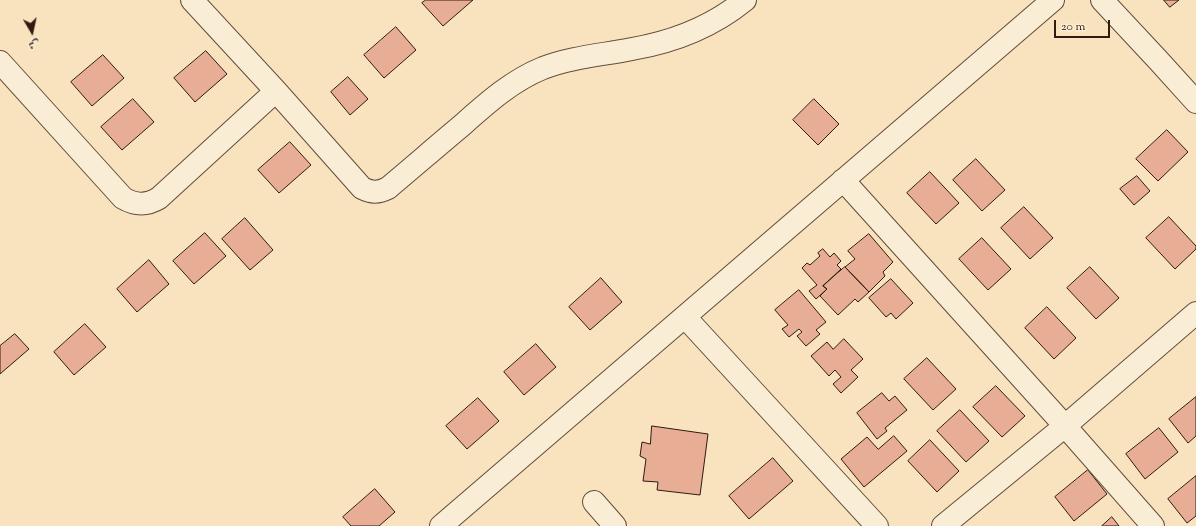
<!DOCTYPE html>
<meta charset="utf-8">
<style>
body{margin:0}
#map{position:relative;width:1196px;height:526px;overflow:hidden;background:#f8e3be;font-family:"Sorts Mill Goudy",Amiri,serif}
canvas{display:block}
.north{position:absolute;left:12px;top:12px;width:40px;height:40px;-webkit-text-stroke:3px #faedd5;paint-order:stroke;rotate:171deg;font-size:11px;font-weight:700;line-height:16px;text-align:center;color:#311a0f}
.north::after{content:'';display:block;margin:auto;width:14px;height:18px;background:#311a0f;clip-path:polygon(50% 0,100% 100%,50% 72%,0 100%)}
.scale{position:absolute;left:1054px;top:20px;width:56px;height:18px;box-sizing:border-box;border:2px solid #311a0f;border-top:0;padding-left:5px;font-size:12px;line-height:14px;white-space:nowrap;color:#311a0f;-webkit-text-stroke:3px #faedd5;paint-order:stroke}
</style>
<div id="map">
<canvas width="1196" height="526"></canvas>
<div class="north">ش</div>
<div class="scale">20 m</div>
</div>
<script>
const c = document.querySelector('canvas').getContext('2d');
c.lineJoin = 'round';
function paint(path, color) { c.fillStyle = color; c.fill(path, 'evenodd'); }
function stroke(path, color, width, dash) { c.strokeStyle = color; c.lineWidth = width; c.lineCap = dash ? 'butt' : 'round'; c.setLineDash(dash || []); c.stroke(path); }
const building = new Path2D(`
 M426,0h47l-30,26 -21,-23z
 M1164,0h15l-9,7z
 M396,27l20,23 -32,28 -20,-23z
 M206,51l21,23 -32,28 -21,-24z
 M103,55l21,23 -32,28 -21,-24z
 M348,77l20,22 -18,16 -19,-23z
 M133,99l21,23 -32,28 -21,-23z
 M814,99l25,25 -21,21 -25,-25z
 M1167,130l21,22 -30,29 -22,-22z
 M290,142l21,23 -32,28 -21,-23z
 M976,159l29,31 -23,21 -29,-31z
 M930,172l29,31 -23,21 -29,-31z
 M1137,176l13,15 -16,14 -14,-16z
 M1024,207l29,31 -23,21 -29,-31z
 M1169,217l27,29v3l-21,20 -29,-31z
 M245,218l28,32 -23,20 -28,-31z
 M205,233l21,23 -32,28 -21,-23z
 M869,234l24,28 -10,10 2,4 -16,16 -24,-25 10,-8 -7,-8z
 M982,238l29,31 -23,21 -29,-31z
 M823,249l7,8 4,-4 7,8 -4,4 4,4 -18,17 4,3 -11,10 -7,-8 8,-6 -15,-17 5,-5 3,2 10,-9 -2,-3z
 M149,260l20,24 -32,28 -20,-23z
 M845,267l24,25 -11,10 -3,-3 -17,16 -18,-19 7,-7 -4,-3z
 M1090,267l29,31 -23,21 -29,-31z
 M601,278l21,24 -32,28 -21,-23z
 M891,279l22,24 -17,16 -5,-6 -5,4 -17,-19z
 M799,290l27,32 -10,8 4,4 -14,12 -9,-10 5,-4 -3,-3 -10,8 -7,-8 6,-4 -13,-15z
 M1047,307l29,31 -22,21 -29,-31z
 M85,324l21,23 -32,28 -20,-23z
 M15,334l14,15 -29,25v-28z
 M844,339l19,20 -12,11 7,7 -17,16 -8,-9 8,-7 -6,-7 -6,6 -18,-20 16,-14 6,7z
 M536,344l20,23 -32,28 -20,-23z
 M927,358l29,31 -23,21 -29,-31z
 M996,386l29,30 -23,21 -29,-30z
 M882,393l7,8 6,-5 12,14 -22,18 2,3 -10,8 -20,-26z
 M1196,397v39l-8,7 -19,-24z
 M478,398l21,23 -32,28 -21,-23z
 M960,410l29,31 -23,21 -29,-31z
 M652,426l56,8 -8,61 -43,-5 1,-8 -15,-1 3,-22 -6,-3 2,-14 8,2z
 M1159,428l19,24 -33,27 -19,-25z
 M894,436l13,15 -43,36 -23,-28 26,-22 11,12z
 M930,440l29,31 -22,21 -29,-31z
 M773,458l20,23 -44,38 -20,-23z
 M1088,470l19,24 -33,27 -19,-24z
 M1196,476v40l-9,7 -19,-24z
 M375,489l20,23 -16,14h-28l-8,-9z
 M1112,517l7,9h-17z`);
const minor = new Path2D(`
 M192,0l84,91 86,97c10,5 16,5 26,0 24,-20 48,-41 72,-61 26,-23 51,-46 83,-59 29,-11 59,-13 89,-19 41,-7 80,-22 113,-49
 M1102,0l56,60 38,42
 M0,62l123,136c12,7 23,8 36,0l117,-107
 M843,180l222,246 88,100
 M685,317l192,209
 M594,502l21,24
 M441,526l612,-526
 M943,526l122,-100 131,-113`);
paint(building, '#e7ad95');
stroke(building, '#311a0f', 1);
stroke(minor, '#634c3b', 24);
stroke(minor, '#faedd5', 22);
</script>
